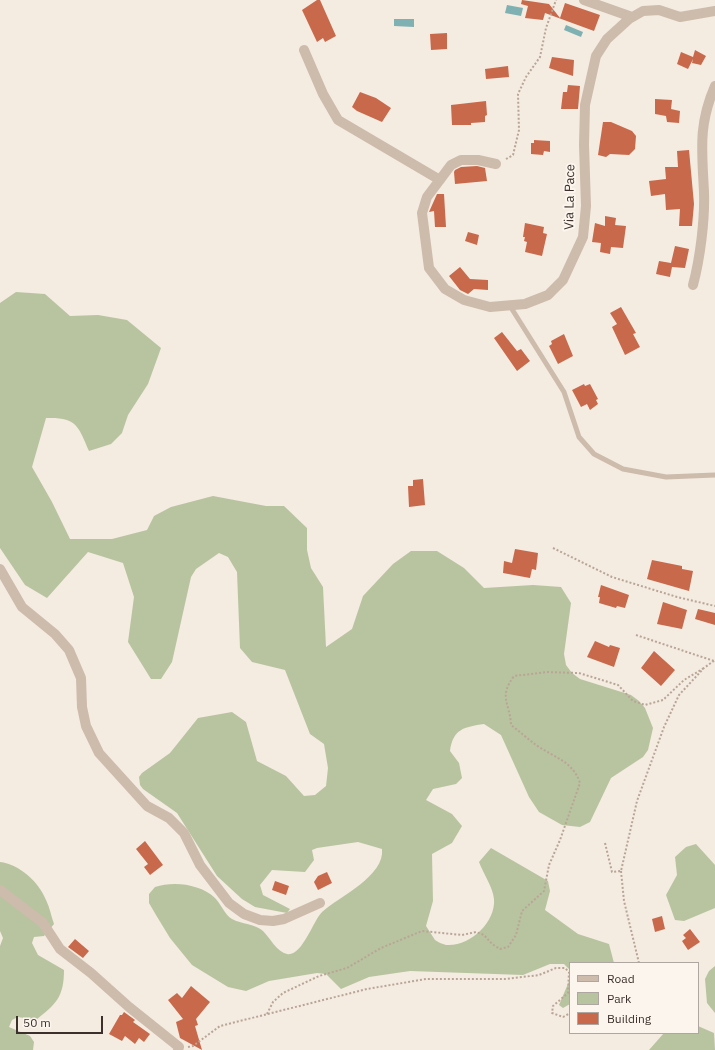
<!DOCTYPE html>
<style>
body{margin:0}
#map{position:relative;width:715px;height:1050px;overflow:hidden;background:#f4ebe1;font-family:"IBM Plex Sans",sans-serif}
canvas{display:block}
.legend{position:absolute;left:569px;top:962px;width:130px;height:72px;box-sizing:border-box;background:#fbf5ee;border:1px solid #aea6a0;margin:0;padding:5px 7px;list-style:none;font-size:12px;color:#3b302b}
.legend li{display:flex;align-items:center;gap:8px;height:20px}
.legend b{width:20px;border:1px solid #aea6a0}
.scale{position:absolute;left:16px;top:1016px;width:87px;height:18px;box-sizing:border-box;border:2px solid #3b302b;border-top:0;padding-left:5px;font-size:12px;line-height:14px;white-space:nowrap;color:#3b302b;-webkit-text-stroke:3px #fbf5ee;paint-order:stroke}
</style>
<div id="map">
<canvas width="715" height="1050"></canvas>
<ul class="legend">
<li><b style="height:5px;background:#cdbbac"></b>Road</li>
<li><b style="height:11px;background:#b8c4a0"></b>Park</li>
<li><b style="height:11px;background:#c8694b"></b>Building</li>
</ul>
<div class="scale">50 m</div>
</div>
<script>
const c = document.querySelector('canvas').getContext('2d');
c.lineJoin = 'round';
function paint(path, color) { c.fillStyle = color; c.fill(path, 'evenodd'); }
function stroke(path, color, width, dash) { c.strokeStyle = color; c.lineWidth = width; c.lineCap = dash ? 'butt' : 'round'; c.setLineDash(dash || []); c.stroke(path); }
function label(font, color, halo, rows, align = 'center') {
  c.font = font + ' "IBM Plex Sans",sans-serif'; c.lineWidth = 4; c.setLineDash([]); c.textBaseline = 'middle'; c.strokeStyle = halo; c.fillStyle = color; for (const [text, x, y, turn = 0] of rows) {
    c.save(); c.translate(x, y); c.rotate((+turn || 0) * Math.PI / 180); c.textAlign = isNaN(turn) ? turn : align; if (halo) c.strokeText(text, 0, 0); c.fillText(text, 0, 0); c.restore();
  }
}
const green = new Path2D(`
 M16,292l29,2 25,22 28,-1 29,5 34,28 -13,36 -20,31 -6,18 -11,11 -22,7c-11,-26 -13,-34 -43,-33l-14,49 20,35 18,37h42l35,-9 7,-14 17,-9 42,-11 53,10h18l23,22v22l4,18 12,19 3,60 26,-18 11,-33 30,-32 18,-13h26l27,17 20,20 49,-3 28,2 10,16 -7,51 2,11 6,8 8,6 51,16 8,6 6,7 8,20 -5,22 -5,7 -32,21 -21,44 -10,5 -18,-2 -23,-13 -10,-15 -28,-62 -17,-11c-20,3 -31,5 -34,27l9,12 3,15 -6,6 -23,5 -7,11 26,14 10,12 -10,17 -20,11 1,47 -7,25 9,14c3,2 7,4 11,5 24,2 50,-23 48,-46 -1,-12 -11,-26 -15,-37l12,-14 57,33 2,10 -5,19 33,24 31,10 5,19h-44v7l-6,-6h-14l-27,11 -113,-4 -41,6 -28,12 -15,-15 -9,-1 -48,8 -23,10 -18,-4 -36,-22 -22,-27 -14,-23 -7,-12v-9l6,-7c19,-6 45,-3 60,11 6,6 10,17 17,21 9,5 24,5 31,12 7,7 14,21 24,23 15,3 26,-33 35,-42 18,-16 63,-36 60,-63l-24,-7 -41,6 -5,2 2,10 -9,12 -33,-2 -12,15 3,10 27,14 -3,4 -32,-6 -13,-8 -25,-23 -40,-63 -34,-24 -3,-4 -1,-8 3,-4 28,-20 28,-35 34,-6 14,10 11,39 29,15 18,20 11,-1 11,-9 2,-18 -4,-24 -14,-10 -25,-64 -33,-8 -12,-14 -3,-76 -9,-15 -9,-4 -23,16 -5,8 -19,85 -11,17h-10l-23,-37 6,-45 -11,-34 -35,-11 -41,46 -22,-13 -25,-37v-245z
 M696,844l19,21v43l-31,13 -9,-1 -9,-25 11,-20 -2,-18 11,-10z
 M0,862c19,2 39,20 46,38 4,8 5,16 8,24l-10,12 -10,1 -2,6 6,12 26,15c0,27 -8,34 -28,50l-18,-3 -6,3 -3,7 21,9 4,6 -1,8h-33v-104l3,-8 -3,-7z
 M715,966v47l-8,-10 -2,-24 4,-8z
 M570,979v25l-7,4 -4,-3z
 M698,1026l16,7 1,17h-66l15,-17h34z`);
const water = new Path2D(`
 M507,5l16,3 -2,8 -16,-3z
 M394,19h20v8l-20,-1z
 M566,25l17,7 -2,5 -17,-7z`);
const building = new Path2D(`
 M317,0h3l16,36 -11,6 -2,-4 -6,4 -15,-32z
 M522,0l27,4 11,14 5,-15 35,12 -6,16 -49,-18 -2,7 -18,-2 3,-12 -7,-2z
 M447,33v16l-16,1 -1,-16z
 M695,50l11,6 -5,9 -9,-2 1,-4 -5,10 -11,-5 4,-12 12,5z
 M552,57l22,3 -1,16 -24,-8z
 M508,66l1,11 -23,2 -1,-10z
 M568,85l12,1 -2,23h-17l2,-17h4z
 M360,92l16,6 15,10 -9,14 -25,-11 -5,-4z
 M655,99l17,1 -1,9 9,2 -1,12 -12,-1 -1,-6 -11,-2z
 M486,101l1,14 -2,1v6l-14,1v2h-19l-1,-20z
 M603,122h8l21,9 4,5 -1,13 -6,6 -19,-1 -4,3 -8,-2z
 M534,140l16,1v11l-6,-1 -1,4 -12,-1v-11h3z
 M689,150l5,54 -2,22h-13l1,-17 -14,1 -1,-16 -14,2 -2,-15 17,-2 -1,-12h13l-1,-16z
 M477,166l8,2 2,13 -32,3 -1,-12 1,-2 6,-3z
 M437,194h7l2,33h-11l-1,-16 -5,1z
 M605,216l11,2 -1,7 11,1 -3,22 -12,-1 -1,7 -10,-2 1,-9 -9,-1 3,-19 10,3z
 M525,223l19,4 -1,6 4,1 -5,22 -17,-4 2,-10 -3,-1 1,-4h-2z
 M468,232l11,3 -2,10 -12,-4z
 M675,246l14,3 -4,19 -13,-1 -2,10 -14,-3 3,-13 12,2z
 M460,267l10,12 18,1v10l-14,-1 -6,5 -8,-4 -11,-14z
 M621,307l15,26 -3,1 7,13 -15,8 -13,-28 5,-3 -7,-11z
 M502,332l15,19 4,-2 9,12 -13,10 -23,-33z
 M564,334l9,22 -15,8 -9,-18 3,-2 -1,-3z
 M584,384l1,2 5,-2 8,15 -2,1 2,4 -8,6 -3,-6 -6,3 -9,-17z
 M423,479l2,26 -16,2 -1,-21h5v-6z
 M515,549l23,4 -2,17 -4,-1 -2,9 -27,-5 1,-12 8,2z
 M652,560l30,6v3l11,2 -4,20 -42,-12z
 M601,585l28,10 -4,13 -8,-2 -1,2 -17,-5 1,-6h-2z
 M663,602l24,8 -5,19 -25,-5z
 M698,609l17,4v12l-20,-6z
 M595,641l14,6 1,-2 10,3 -6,19 -27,-10z
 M654,651l21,19 -14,16 -20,-18z
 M145,841l18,24 -13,10 -6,-8 4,-3 -12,-15z
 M327,872l5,11 -14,7 -4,-8 4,-6z
 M275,881l14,5 -3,9 -14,-5z
 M662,916l3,13 -10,3 -3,-13z
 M690,929l10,13 -12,8 -6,-9 4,-3 -3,-3z
 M75,939l14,12 -6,7 -15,-11z
 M191,986l19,16 -14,17 2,6 -3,1 7,24 -22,-12 -4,-16 7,-3 -15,-19 9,-7 5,5z
 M124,1012l11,8 -2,2 17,12 -6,8 -5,-4 -4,6 -10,-8 -3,5 -13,-7 11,-19h2z`);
const path = new Path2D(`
 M506,159l7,-4 6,-25 -1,-36 8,-17 14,-20 6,-29 10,-28
 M553,548l59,29 65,20 38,9
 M636,635l78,26
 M605,843l7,29 9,-1 16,-70 27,-74 15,-32 25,-27 11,-8
 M621,871l3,30 15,62
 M267,1014l6,-12 10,-9 36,-17 28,-8 34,-20 41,-17 40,4 14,-3 8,3 8,9 8,5 8,-2 8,-12 6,-24 22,-20 5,-26 11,-25 20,-57c-7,-22 -27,-26 -44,-38 -8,-6 -16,-13 -25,-20 -1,-23 -13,-27 3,-49l33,-4 32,1 39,12 15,16 12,4 18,-5 21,-20 20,-12
 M188,1047l5,-1 27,-20 147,-37 59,-10h80l33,-4 17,-7h9l4,4 -1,21 -15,13 -1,7 11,4 7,-4`);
const service = new Path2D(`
 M510,306l54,86 15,45 15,17 29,15 43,8 49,-2`);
const minor = new Path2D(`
 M584,0l48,17
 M304,50l19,44 15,26 102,60
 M496,164l-18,-4h-17l-10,5 -24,32 -5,16 7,55 16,21 19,11 26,7 35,-3 23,-9 15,-15 20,-43 3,-31 -2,-61 1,-40 11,-49 11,-17 22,-20 14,-8 16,-1 21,7 35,-6
 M693,285c7,-26 12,-65 11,-93 -2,-41 -6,-67 11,-106
 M0,569l22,38 33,27 14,16 12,28 1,29 4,19 13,27 48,53 22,12 15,15 16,32 29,38 15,11 16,6 13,1 11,-2 36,-16
 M0,890l43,33 17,26 31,24 38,34 50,40 -1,3`);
const streetNames = [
 ["Via La Pace",570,197,-89]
];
paint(green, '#b8c4a0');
paint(water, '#7fb0b2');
paint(building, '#c8694b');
stroke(path, '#b9a596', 2, [2, 2]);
stroke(service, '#cdbbac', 5);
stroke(minor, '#cdbbac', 10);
label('13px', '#3b302b', '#fbf5ee', streetNames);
</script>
